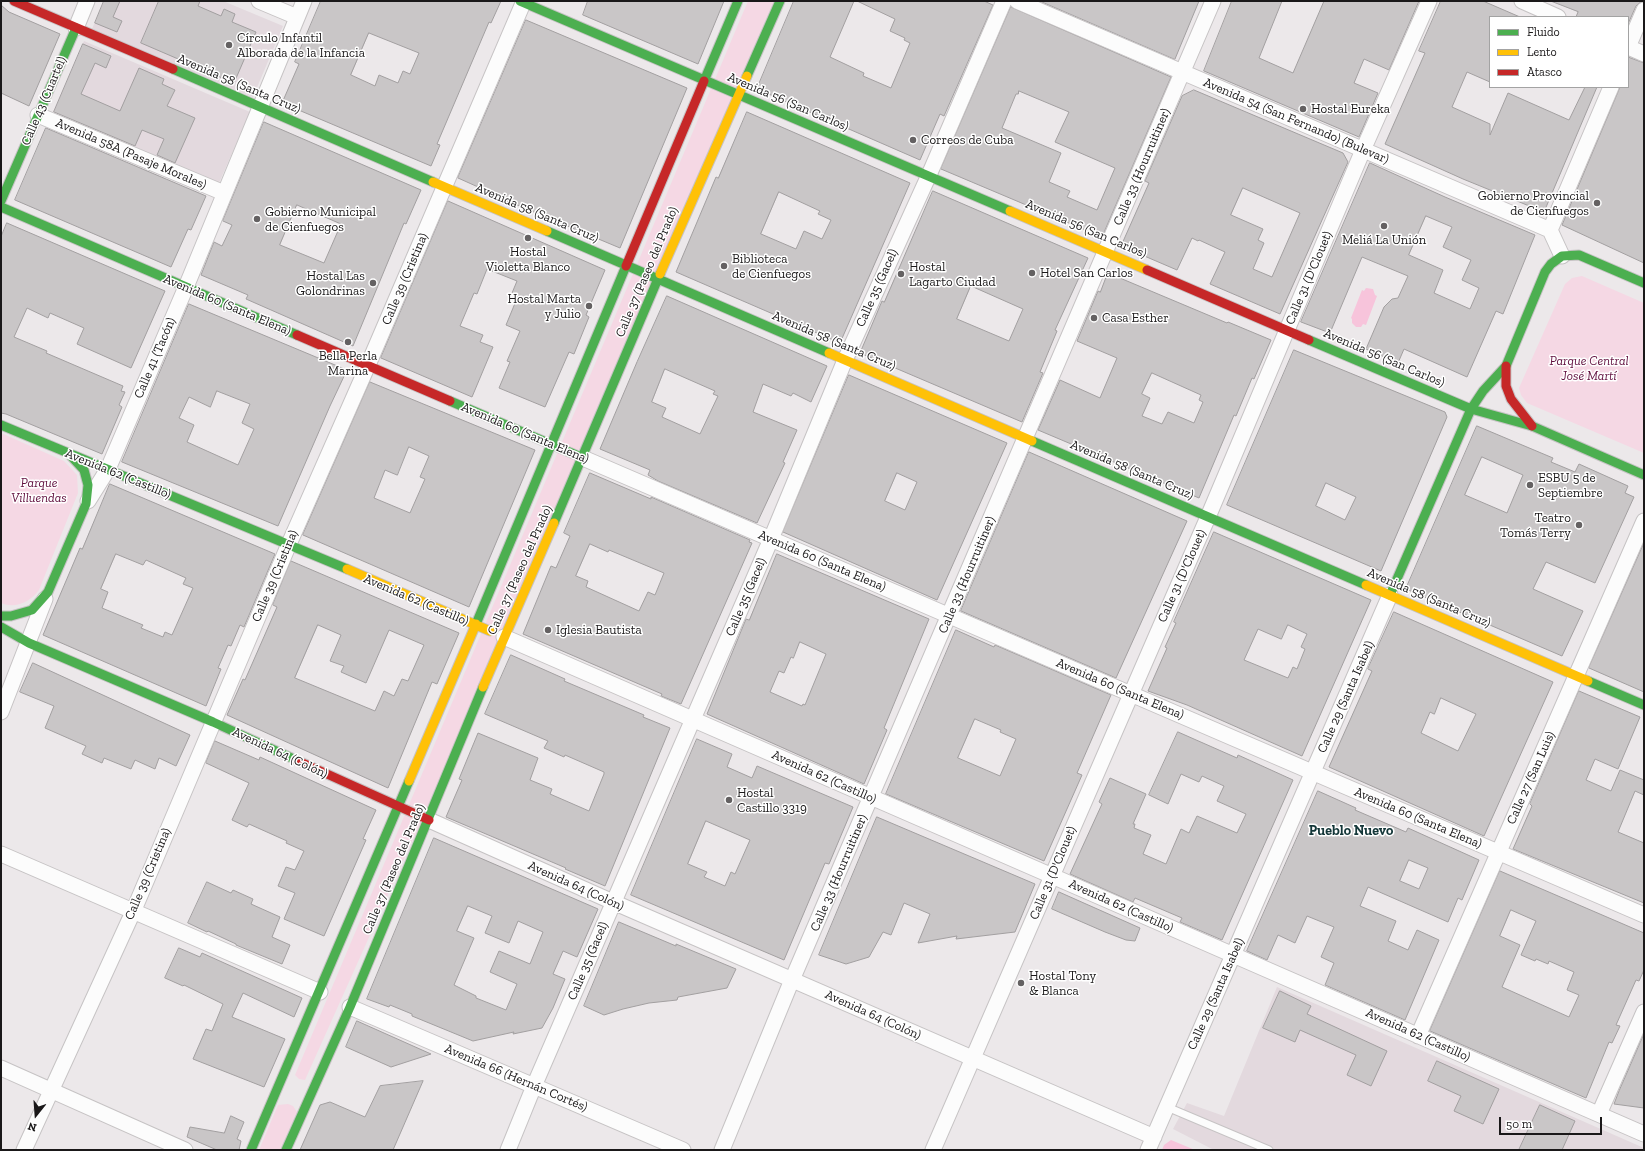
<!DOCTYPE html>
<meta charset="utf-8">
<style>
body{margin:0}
#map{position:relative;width:1645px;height:1151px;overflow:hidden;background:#ece8ea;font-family:"Zilla Slab",serif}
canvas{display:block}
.frame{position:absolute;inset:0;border:2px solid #1a1819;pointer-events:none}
.legend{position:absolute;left:1489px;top:16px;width:140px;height:72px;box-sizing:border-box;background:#fff;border:1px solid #a3a3a3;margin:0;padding:5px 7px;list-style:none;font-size:12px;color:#1a1819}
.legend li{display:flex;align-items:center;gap:8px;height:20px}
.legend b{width:20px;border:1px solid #a3a3a3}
.north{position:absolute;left:16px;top:1095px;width:40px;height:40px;-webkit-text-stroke:3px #fff;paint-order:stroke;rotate:197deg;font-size:11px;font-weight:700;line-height:16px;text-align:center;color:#1a1819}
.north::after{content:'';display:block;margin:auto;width:14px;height:18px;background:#1a1819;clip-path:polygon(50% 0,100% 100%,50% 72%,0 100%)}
.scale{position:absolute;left:1499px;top:1117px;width:103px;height:18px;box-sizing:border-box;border:2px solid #1a1819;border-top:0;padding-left:5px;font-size:12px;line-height:14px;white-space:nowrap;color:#1a1819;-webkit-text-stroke:3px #fff;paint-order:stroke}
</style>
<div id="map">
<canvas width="1645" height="1151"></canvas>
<div class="frame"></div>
<ul class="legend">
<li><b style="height:5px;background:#4caf50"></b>Fluido</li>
<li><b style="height:5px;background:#ffc107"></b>Lento</li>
<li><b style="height:5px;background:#c62828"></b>Atasco</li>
</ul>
<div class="north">N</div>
<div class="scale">50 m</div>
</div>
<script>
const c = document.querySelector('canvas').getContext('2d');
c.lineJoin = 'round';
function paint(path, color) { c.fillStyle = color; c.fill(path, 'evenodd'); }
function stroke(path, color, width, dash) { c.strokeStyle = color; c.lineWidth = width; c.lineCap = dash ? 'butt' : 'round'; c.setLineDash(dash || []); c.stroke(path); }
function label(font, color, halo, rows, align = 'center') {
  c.font = font + ' "Zilla Slab",serif'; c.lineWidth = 3; c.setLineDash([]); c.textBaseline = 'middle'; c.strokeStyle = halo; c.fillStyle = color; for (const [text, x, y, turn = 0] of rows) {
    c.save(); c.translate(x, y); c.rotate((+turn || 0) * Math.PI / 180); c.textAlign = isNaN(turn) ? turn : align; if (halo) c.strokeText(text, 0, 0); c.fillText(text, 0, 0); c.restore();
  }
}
const built = new Path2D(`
 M104,1h119l60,25 -30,71 -161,-68z
 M84,41l166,71 -31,71 -166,-71z
 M1277,987l367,161v2h-430l-41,-21 14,-26 37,13z`);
const green = new Path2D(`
 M748,1h26l-347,807 -122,272 -6,-1 -4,-4z
 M1582,276l62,27v150l-117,-50 -6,-8 -2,-7 46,-104 7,-6z
 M1,433l63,28 13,14 1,18 -39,97c-9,12 -23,19 -38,13z
 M288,1104l5,2 4,6 -17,38h-21l19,-45z`);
const water = new Path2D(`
 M1366,288l7,1 2,6 2,1 -11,29 -3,-1 -2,3h-5l-4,-4v-4l-1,-1 11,-28 2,1z
 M1171,1140l24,10h-33l2,-5z`);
const building = new Path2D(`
 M104,1h16l-7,16 9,4 -5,11 -22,-9z
 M159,1h41l-2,5 23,10 3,-7 11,5 -3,8 24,10 -22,51 -93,-40z
 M321,1h180l-10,22 -2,-1 -52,122 3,1 -9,21 -149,-63 17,-39 -4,-2zM369,33l50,20 -9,21 -7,-3 -5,12 -19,-8 -4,11 -24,-11z
 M588,1h136l-26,63 -115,-49z
 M794,1h60l-24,56 34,16 -1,3 28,12 19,-45 -6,-3 1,-2 -15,-7 5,-12 -38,-18h127l9,4 -49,111 -4,-2 -20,46 -163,-71z
 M1040,1h159l-24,58z
 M1232,1h50l-23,57 34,15 31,-72h95l-30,69 -25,-11 -10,24 24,10 -19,44 -155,-66z
 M1441,1h42l37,16h-30v65l-23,-10 -15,35 38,17v11l18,-42 61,27 16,-33h12l-53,125 -81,-33 -78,-35 40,-91 -6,-2z
 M1551,1h93l-5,2 -3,3 -8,18v-7h-52l2,-5z
 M1,5l8,7 51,22 -31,72 -28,-13z
 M1011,7l160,70 -69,160 -161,-68zM1019,91l50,21 -14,30 60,26 -18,42 -30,-13 3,-6 -21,-9 12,-29 -59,-25 14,-34h2z
 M526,20l161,68 -67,160 -134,-56 1,-1 -29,-13z
 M83,44l28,12 -5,12 -11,-5 -14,31 39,17 19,-43 25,11 -2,5 13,6 -8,16 28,12 -20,45 -18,-8 7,-16 -22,-9 -7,16 -81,-34z
 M1628,57l16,6v200l-82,-38 58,-138h8z
 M1194,90l149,63 5,9 -68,152 -70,-30 15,-32 -26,-12 -1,1 -6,-3 -15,32 -56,-24 28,-63 -4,-2 37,-85zM1243,188l57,25 -28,64 -19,-8 11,-26 -6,-3 5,-11 -32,-14z
 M747,112l163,71 -70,160 -164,-71 40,-95 2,1zM779,192l41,19 -2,3 13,6 -9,19 -18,-8 -8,18 -35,-15z
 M264,122l157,68 -15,34 -2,-1 -51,123 -107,-47 2,-4 -47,-20 13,-33 8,4 10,-21 -9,-4zM297,205l44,19 -17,39 -44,-18z
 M46,128l160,68 -15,34 -3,-1 -17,38 -156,-67z
 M1370,163l75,34 90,38 -32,79 -7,-3 -29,66 -63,-28 -6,14 -32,-14 18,-42 8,-8 6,-1 10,-22 -46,-19 -32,76 -29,-11zM1426,216l26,11 -9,20 28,13 -9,20 17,8 -9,21 -36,-16 9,-23 -34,-15z
 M933,191l155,67 -33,72 2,1 -17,41 3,1 -21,49 -162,-69 22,-52 2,1zM971,286l52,23 -14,32 -52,-22z
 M448,201l157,69 -19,45 3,2 -15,37 -5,-2 -24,55 -46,-19 11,-26 -3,-1 13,-30 -14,-6 12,-29 -6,-3 5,-12 -30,-12 -10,25 -3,-1 -14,33 23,9 -3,7 13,5 -21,50 -91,-39z
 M7,223l158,68 -34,77 -54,-24 7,-16 -34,-15 -2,5 -21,-10 -13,29 33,14 -1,2 77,33 -2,5 4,1 -6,13 3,2 -20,47 -96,-40 -5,-1v-176z
 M1108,273l119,50 1,-1 43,18 -17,39 -2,-1 -16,38 -2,-1 -35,83 -161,-68 22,-50 40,18 17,-40 -40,-17 21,-50 2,1zM1152,373l49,22 -2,5 4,2 -9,21 -26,-11 -6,12 -20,-8 8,-18 -8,-4z
 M667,296l160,70 -16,36 -18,-9 -2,3 -28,-12 -10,28 44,18 -14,32 2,1 -28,60 -99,-42 -10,-6 2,-5 -50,-21 37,-87zM665,369l50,22 -2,3 5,2 -18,38 -38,-17 4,-9 -14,-6z
 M189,304l158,66 -17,36 -52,120 -156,-64zM217,391l33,13 -8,19 12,6 -16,36 -51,-23 7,-17 -15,-7 10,-21 21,10z
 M1294,350l151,62 2,5 -66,154 -154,-66zM1326,483l30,14 -11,23 -29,-14z
 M849,375l158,68 -70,157 -154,-68zM897,473l20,9 -12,28 -20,-9z
 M370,382l165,68 -66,157 -166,-72zM409,447l20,9 -9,21 5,2 -15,34 -36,-15 11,-28 12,5z
 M1477,426l76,32 -2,4 24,10 4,-8 49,22 -3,7 9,4 -39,86 -49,-21 -13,27 50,22 -21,45 -156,-67zM1482,457l41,18 -16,38 -42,-18z
 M1029,452l158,69 -71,157 -155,-67z
 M590,473l61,26v-2l99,43 -1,2 3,1 -71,161 -20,-8 1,-2 -139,-60 28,-68 5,2 14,-32 -6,-3zM590,544l18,8 1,-2 55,23 -9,22 -7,-3 -9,19 -53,-24 2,-6 -12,-5z
 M110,484l165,70 -31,73 -4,-2 -9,21 -3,-1 -10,23 3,1 -15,37 -163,-71 37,-87 2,1zM116,554l27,11 3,-5 40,18 -3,6 10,4 -21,47 -7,-3 -2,5 -22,-9 2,-3 -41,-17 6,-16 -7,-3z
 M1214,532l157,68 -69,156 -115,-51 -39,-14 19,-43 -2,-1 11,-24 -2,-1zM1288,625l19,9 -6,13 4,2 -8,20 -4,-2 -5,11 -44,-18 14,-31 23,10z
 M1644,543v149l-55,-24z
 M777,554l152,65 -45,109 3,2 -23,54 -157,-70 39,-95 3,1zM800,642l26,12 -21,51 -2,-1 -1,2 -32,-14 9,-21 5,2 7,-16 2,1z
 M291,561l168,72 -22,51 -5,-2 -44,106 -161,-73 16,-36 2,1 32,-73 -4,-2zM318,625l23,10 -11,26 14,5 -3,6 25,11 23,-53 35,15 -16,36 -6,-2 -8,17 -10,-5 -9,20 -80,-33z
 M1394,612l159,70 -69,154 -155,-69 43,-96 -4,-2zM1441,698l35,16 -18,37 -37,-18 9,-21 4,2z
 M956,630l38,17 1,-2 116,50 -34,78 5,2 -38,86 -158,-67zM975,719l26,11 -1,2 16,7 -16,37 -42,-18z
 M511,655l54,24 -1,2 80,34 -1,2 27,11 -65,158 -40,-17 1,-1 -120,-51 16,-37 -3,-1 19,-46 60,25 -8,22 22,9 -2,5 39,17 15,-37v-2l-39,-17 -1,2 -20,-9 4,-7 -63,-27z
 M33,663l157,72 -14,31 -17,-8 -4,11 -20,-9 -4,9 -27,-11 -2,5 -20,-9 4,-8 -41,-18 9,-22 -34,-14z
 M1579,691l61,26 -22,52 -23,-10 -9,21 25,11 9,-21 24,10v15l-9,-4 -17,41 26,11v60l-131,-54 19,-43 -2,-2z
 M1178,732l59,26 1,-3 55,25 -71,160 -42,-18 2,-4 -47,-20 -2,4 -63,-28 32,-70 -3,-2 11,-24 36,16 -13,30h2l-1,4 17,7 -8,19 23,10 15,-35 8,4 8,-17 40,17 9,-19 -29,-13 7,-15 -22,-10 -3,6 -18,-8 -13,30 -19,-9z
 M697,739l35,15 -5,13 25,11 5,-12 96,41 -24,57 -4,-1 -41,97 -153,-65zM706,821l44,19 -15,34 -4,-2 -6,14 -21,-9 3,-5 -19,-8z
 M215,741l44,19 1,-3 116,53 -13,29 3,1 -42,96 -40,-17 11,-26 -17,-7 8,-19 9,3 9,-19 -18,-8 1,-2 -38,-17 -2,3 -15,-7 17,-37 -43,-20z
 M1318,791l38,17 -1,2 51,22 2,-4 71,32 -17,40 -4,-2 -10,24 -80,-35 -8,19 36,15 -8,20 20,9 9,-20 22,10 -34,80 -80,-35 9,-22 -13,-6 13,-30 -27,-11 -12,27 -17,-8 -11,25 -20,-9zM1409,860l19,8 -9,21 -19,-8z
 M877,817l158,67 -20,48 -59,7 1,-3 -39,7 12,-29 -26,-11 -13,32 -8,-3 -14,25 -23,7 -27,-9z
 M434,838l164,71 -21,48 -14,-6 -10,23 12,5 -12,29 -11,20 -29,6 1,-2 -41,9 -61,-25v-2l-22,-9 -1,2 -22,-8zM468,906l24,10 -7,17 24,10 9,-22 25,11 -13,32 -31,-13 -9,21 27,12 -11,26 -30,-12v-2l-22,-11 20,-47 -17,-7z
 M1500,871l144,62v37l-5,11 -3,-1 -20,45 4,1 -8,17 -3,-1 -23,56 -156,-67zM1511,910l25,11 -15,34 14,6 1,-2 12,5 1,-3 25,11 -7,18 12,5 -10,22 -67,-30 18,-42 -20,-9z
 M207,882l24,11 2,-3 20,9 -2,5 29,13 -8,20 18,8 -8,19 -46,-19v-1l-28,-13 -1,1 -19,-9z
 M1059,892l81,36 -5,13 -9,-1 -21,-8 -53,-23z
 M619,922l57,24v-2l60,25 -9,19 -49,9 -1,3 -28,3 -26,6 -19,6 -20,-9z
 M179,948l21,9 2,-4 100,45 -8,19 -51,-24 -11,24 53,22 -21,48 -71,-28 13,-30 6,2 11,-27 -39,-19 -1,1 -18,-8z
 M1280,991l31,15 -4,8 80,37 -16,35 -24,-11 9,-20 -56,-25 -5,12 -32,-14z
 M357,1021l74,33 -40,13 -45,-20z
 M1644,1034v74l-30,-4 5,-13z
 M1437,1061l62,28 -16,35 -29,-13 7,-15 -33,-15z
 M423,1081l-30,69h-93l20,-45 10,-3 35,15 15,-31z
 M1540,1105l35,16 -13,29h-43z
 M231,1116l13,6 -7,17 4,2 -2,9h-22l-30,-13 3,-10 34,6z`);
const lane = new Path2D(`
 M1167,1107l102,43`);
const street = new Path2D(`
 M259,1l38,16
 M1017,1l533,229 12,26
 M1522,1l36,16
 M76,28l11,-27
 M1628,47l16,-37
 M1628,47l16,7
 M38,115l186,78
 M1550,230l61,-143
 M583,458l1061,457
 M88,501l20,-32 78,-182 118,-286
 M504,637l1140,497
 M1,712l44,-113
 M429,820l184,82 541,235
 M1,854l319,138
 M350,1007l333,143
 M1418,1036l226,-515
 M1,1068l184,82
 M1599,1114l45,-102
 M24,1150l109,-238 156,-368 79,-179 156,-364
 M508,1150l26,-64 237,-547 74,-179 84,-185 75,-174
 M722,1150l67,-163 424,-986
 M933,1150l275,-633 155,-367 66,-149
 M1148,1150l242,-555`);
const fast = new Path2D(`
 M520,1l490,210
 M173,69l260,113
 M747,76l33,-75
 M704,81l34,-80
 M1,201l75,-173
 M1,207l296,128
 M547,231l282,122
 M1309,340l162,69 61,17 112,49
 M450,401l133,57
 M1,425l346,144
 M1032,441l334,144
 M554,523l106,-249
 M1390,595l81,-186 12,-18 23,-25 39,-94 6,-8 11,-8 17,-1 65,28
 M1,616h10l21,-6 16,-18 38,-88 2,-19 -4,-15 -15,-16
 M476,624l150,-358
 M1,627l28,16 184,79 83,38
 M1588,681l56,24
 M251,1150l158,-369
 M286,1150l64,-143 133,-320`);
const slow = new Path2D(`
 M433,182l114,49
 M1010,211l137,59
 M660,274l87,-198
 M829,353l203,88
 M347,569l143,62
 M1366,585l222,96
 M483,687l71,-164
 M409,781l67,-157`);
const jam = new Path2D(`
 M14,1l159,68
 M626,266l78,-185
 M1147,270l162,70
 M297,335l153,66
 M1506,366v20l5,13 21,27
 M296,760l133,60`);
const markers = [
 [229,45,4,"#646162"],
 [1303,109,4,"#646162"],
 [913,140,4,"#646162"],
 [1597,203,4,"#646162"],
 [257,219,4,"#646162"],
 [1384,226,4,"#646162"],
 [528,238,4,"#646162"],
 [724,266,4,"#646162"],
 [1032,273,4,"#646162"],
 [901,274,4,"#646162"],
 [373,283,4,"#646162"],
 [589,306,4,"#646162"],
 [1094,318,4,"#646162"],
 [348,342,4,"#646162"],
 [1530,485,4,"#646162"],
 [1579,525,4,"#646162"],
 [548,630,4,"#646162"],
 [729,800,4,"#646162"],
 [1021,983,4,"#646162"]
];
const poiNames = [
 ["Círculo Infantil",237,38],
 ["Alborada de la Infancia",237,53],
 ["Hostal Eureka",1311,109],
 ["Correos de Cuba",921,140],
 ["Gobierno Provincial",1589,196,"right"],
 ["de Cienfuegos",1589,211,"right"],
 ["Gobierno Municipal",265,212],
 ["de Cienfuegos",265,227],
 ["Meliá La Unión",1384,240,"center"],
 ["Hostal",528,252,"center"],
 ["Violetta Blanco",528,267,"center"],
 ["Biblioteca",732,259],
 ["de Cienfuegos",732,274],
 ["Hostal",909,267],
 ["Lagarto Ciudad",909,282],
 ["Hotel San Carlos",1040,273],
 ["Hostal Las",365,276,"right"],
 ["Golondrinas",365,291,"right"],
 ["Hostal Marta",581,299,"right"],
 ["y Julio",581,314,"right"],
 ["Casa Esther",1102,318],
 ["Bella Perla",348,356,"center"],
 ["Marina",348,371,"center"],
 ["ESBU 5 de",1538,478],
 ["Septiembre",1538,493],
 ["Teatro",1571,518,"right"],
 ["Tomás Terry",1571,533,"right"],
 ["Iglesia Bautista",556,630],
 ["Hostal",737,793],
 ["Castillo 3319",737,808],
 ["Hostal Tony",1029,976],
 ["& Blanca",1029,991]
];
const streetNames = [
 ["Avenida 58 (Santa Cruz)",239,84,23],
 ["Calle 43 (Cuartel)",44,101,-67],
 ["Avenida 56 (San Carlos)",788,102,23],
 ["Avenida 54 (San Fernando) (Bulevar)",1296,121,23],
 ["Avenida 58A (Pasaje Morales)",131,154,23],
 ["Calle 33 (Hourruitiner)",1142,167,-67],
 ["Avenida 58 (Santa Cruz)",537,213,23],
 ["Avenida 56 (San Carlos)",1086,229,23],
 ["Calle 37 (Paseo del Prado)",647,272,-67],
 ["Calle 31 (D'Clouet)",1309,278,-67],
 ["Calle 39 (Cristina)",405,279,-67],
 ["Calle 35 (Gacel)",877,288,-66],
 ["Avenida 60 (Santa Elena)",227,305,23],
 ["Avenida 58 (Santa Cruz)",834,341,23],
 ["Calle 41 (Tacón)",155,358,-67],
 ["Avenida 56 (San Carlos)",1384,358,23],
 ["Avenida 60 (Santa Elena)",525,433,23],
 ["Avenida 58 (Santa Cruz)",1132,470,23],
 ["Avenida 62 (Castillo)",118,474,22],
 ["Avenida 60 (Santa Elena)",822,561,23],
 ["Calle 37 (Paseo del Prado)",520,570,-66],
 ["Calle 33 (Hourruitiner)",967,575,-67],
 ["Calle 39 (Cristina)",275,576,-67],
 ["Calle 31 (D'Clouet)",1182,576,-66],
 ["Calle 35 (Gacel)",746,597,-67],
 ["Avenida 58 (Santa Cruz)",1429,598,23],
 ["Avenida 62 (Castillo)",416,600,23],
 ["Avenida 60 (Santa Elena)",1120,689,23],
 ["Calle 29 (Santa Isabel)",1346,697,-66],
 ["Avenida 64 (Colón)",280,753,25],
 ["Avenida 62 (Castillo)",824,777,24],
 ["Calle 27 (San Luis)",1531,778,-66],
 ["Avenida 60 (Santa Elena)",1418,818,23],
 ["Calle 37 (Paseo del Prado)",394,869,-67],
 ["Calle 33 (Hourruitiner)",839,873,-67],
 ["Calle 31 (D'Clouet)",1053,873,-67],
 ["Calle 39 (Cristina)",148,874,-67],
 ["Avenida 64 (Colón)",576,886,24],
 ["Avenida 62 (Castillo)",1121,906,24],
 ["Calle 35 (Gacel)",588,961,-67],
 ["Calle 29 (Santa Isabel)",1216,994,-66],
 ["Avenida 64 (Colón)",873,1015,24],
 ["Avenida 62 (Castillo)",1418,1035,24],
 ["Avenida 66 (Hernán Cortés)",516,1078,23]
];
const parkNames = [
 ["Parque Central",1589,361],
 ["José Martí",1589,376],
 ["Parque",39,483],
 ["Villuendas",39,498]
];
const neighbourhoodNames = [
 ["Pueblo Nuevo",1351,831]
];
paint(built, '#e3d9de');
paint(green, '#f5d8e4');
paint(water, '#f7c4db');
paint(building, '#c9c6c7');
stroke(building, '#a29fa0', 1);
stroke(lane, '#c6c3c4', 9);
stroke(street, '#c6c3c4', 17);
stroke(fast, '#c6c3c4', 11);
stroke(slow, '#c6c3c4', 11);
stroke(jam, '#c6c3c4', 11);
stroke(lane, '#fcfcfc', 7);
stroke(street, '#fcfcfc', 15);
stroke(fast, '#4caf50', 9);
stroke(slow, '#ffc107', 9);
stroke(jam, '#c62828', 9);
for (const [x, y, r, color] of markers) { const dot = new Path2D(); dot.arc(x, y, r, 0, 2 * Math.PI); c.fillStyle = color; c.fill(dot); stroke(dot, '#fff', 1.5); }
label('13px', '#1a1819', '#fff', poiNames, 'left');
label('13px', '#1a1819', '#fff', streetNames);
label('italic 13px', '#600f3e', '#fff', parkNames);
label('bold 14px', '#143739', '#fff', neighbourhoodNames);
</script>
